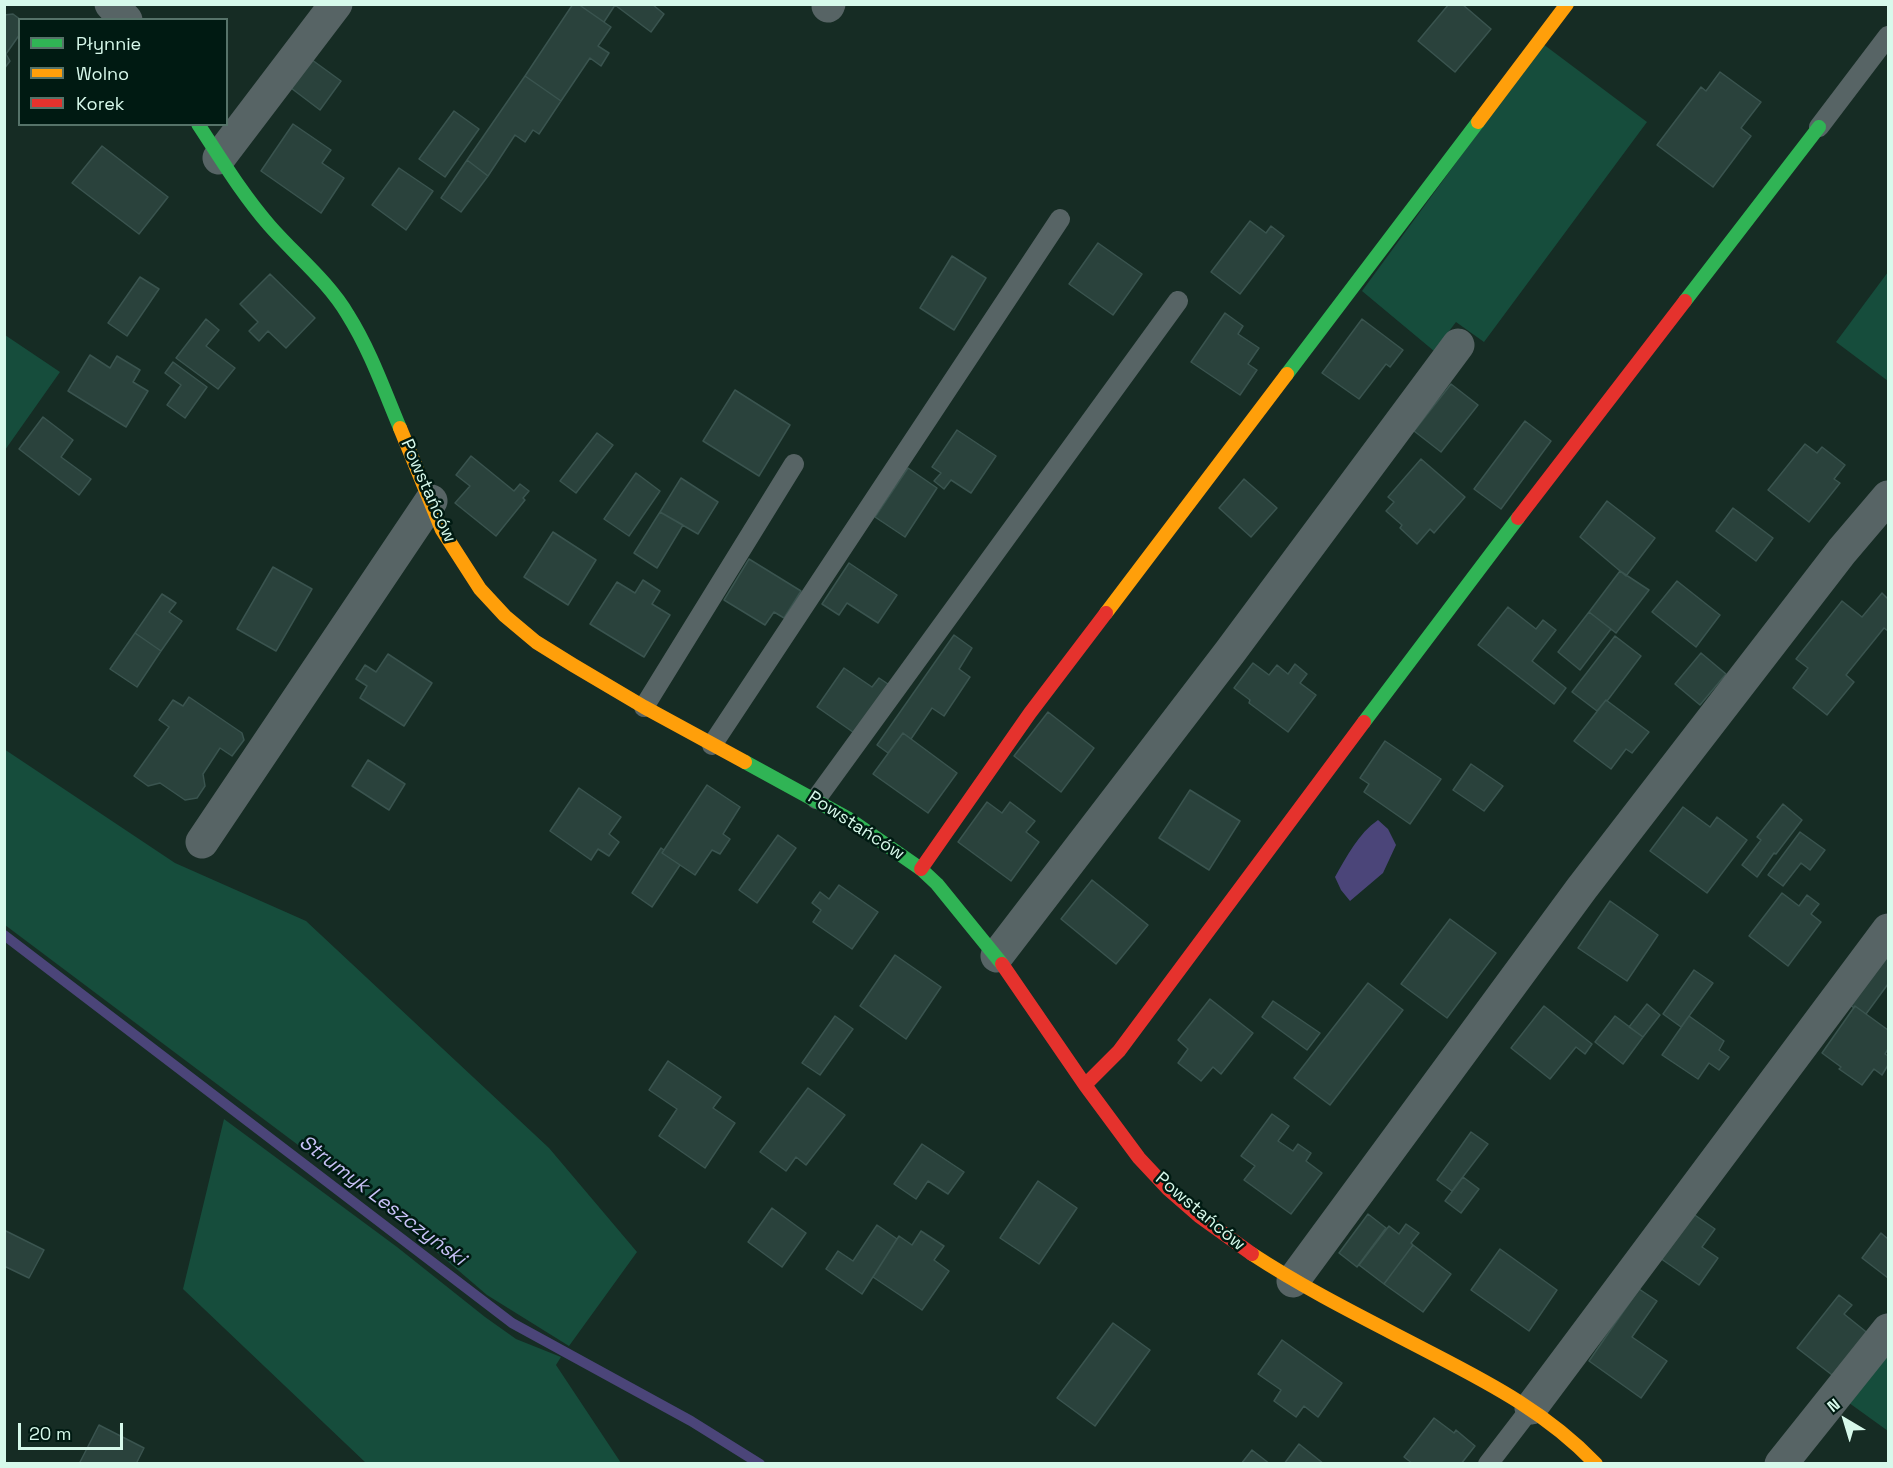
<!DOCTYPE html>
<meta charset="utf-8">
<style>
body{margin:0}
#map{position:relative;width:1893px;height:1468px;overflow:hidden;background:#162c24;font-family:"Space Grotesk",sans-serif}
canvas{display:block}
.frame{position:absolute;inset:0;border:6px solid #d7f9eb;pointer-events:none}
.legend{position:absolute;left:18px;top:18px;width:210px;height:108px;box-sizing:border-box;background:#001a12;border:2px solid #567369;margin:0;padding:8px 10px;list-style:none;font-size:18px;color:#d7f9eb}
.legend li{display:flex;align-items:center;gap:12px;height:30px}
.legend b{width:30px;border:2px solid #567369}
.north{position:absolute;left:1815px;top:1390px;width:60px;height:60px;-webkit-text-stroke:4px #001a12;paint-order:stroke;rotate:322deg;font-size:16px;font-weight:700;line-height:24px;text-align:center;color:#d7f9eb}
.north::after{content:'';display:block;margin:auto;width:21px;height:27px;background:#d7f9eb;clip-path:polygon(50% 0,100% 100%,50% 72%,0 100%)}
.scale{position:absolute;left:18px;top:1423px;width:105px;height:27px;box-sizing:border-box;border:3px solid #d7f9eb;border-top:0;padding-left:8px;font-size:18px;line-height:21px;white-space:nowrap;color:#d7f9eb;-webkit-text-stroke:4px #001a12;paint-order:stroke}
</style>
<div id="map">
<canvas width="1893" height="1468"></canvas>
<div class="frame"></div>
<ul class="legend">
<li><b style="height:8px;background:#30b455"></b>Płynnie</li>
<li><b style="height:8px;background:#ff9f0a"></b>Wolno</li>
<li><b style="height:8px;background:#e5322d"></b>Korek</li>
</ul>
<div class="north">N</div>
<div class="scale">20 m</div>
</div>
<script>
const c = document.querySelector('canvas').getContext('2d');
c.lineJoin = 'round';
function paint(path, color) { c.fillStyle = color; c.fill(path, 'evenodd'); }
function stroke(path, color, width, dash) { c.strokeStyle = color; c.lineWidth = width; c.lineCap = dash ? 'butt' : 'round'; c.setLineDash(dash || []); c.stroke(path); }
function label(font, color, halo, rows, align = 'center') {
  c.font = font + ' "Space Grotesk",sans-serif'; c.lineWidth = 5; c.setLineDash([]); c.textBaseline = 'middle'; c.strokeStyle = halo; c.fillStyle = color; for (const [text, x, y, turn = 0] of rows) {
    c.save(); c.translate(x, y); c.rotate((+turn || 0) * Math.PI / 180); c.textAlign = isNaN(turn) ? turn : align; if (halo) c.strokeText(text, 0, 0); c.fillText(text, 0, 0); c.restore();
  }
}
const green = new Path2D(`
 M1543,44l104,78 -163,220 -28,-20 -22,29 -72,-60z
 M1888,272v109l-52,-39z
 M5,335l55,37 -55,78z
 M4,749l171,114 131,58 243,227 88,104 -68,94 -82,-51 -77,-66 -405,-304z
 M224,1119l173,128 88,70 31,22 45,18 -5,8 65,98h-255l-183,-174z
 M1888,1345v86l-43,-31z`);
const water = new Path2D(`
 M1378,820l10,9 8,16 -13,28 -33,28 -9,-11 -6,-13c12,-21 23,-43 43,-57z`);
const stream = new Path2D(`
 M4,935l508,388 179,98 69,43`);
const building = new Path2D(`
 M573,4h5l33,23 -13,19 11,7 -8,13 -11,-8 -29,43 -36,-25z
 M578,4h74l12,10 -13,18 -36,-27 -11,17z
 M1449,4h13l29,25 -36,43 -37,-31z
 M13,14l8,6 -1,14 -14,20 4,7 -6,8v-54z
 M308,57l33,24 -21,29 -33,-25z
 M1720,72l41,30 -20,26 10,8 -38,51 -56,-42 44,-58 5,4z
 M525,76l36,25 -22,33 -6,-4 -8,12 -10,-7 -27,41 -21,-16z
 M454,111l25,18 -34,48 -26,-18z
 M293,124l38,26 -9,13 22,15 -23,35 -60,-42z
 M102,146l66,51 -29,37 -67,-51z
 M467,160l21,16 -27,36 -20,-14z
 M399,168l34,23 -27,39 -34,-25z
 M1250,221l16,12 5,-7 13,10 -44,58 -29,-22z
 M1098,243l44,31 -29,41 -44,-31z
 M952,256l34,22 -32,52 -34,-22z
 M270,274l45,44 -29,30 -18,-17 -9,10 -10,-10 9,-9 -18,-18z
 M140,277l19,12 -32,47 -19,-13z
 M1225,313l18,13 -5,8 21,14 -11,16 9,6 -17,25 -49,-33z
 M206,319l13,11 -13,16 29,22 -17,21 -42,-31z
 M1362,319l41,31 -13,17 -4,-3 -27,35 -37,-26z
 M90,355l20,13 7,-12 23,14 -7,12 15,9 -22,36 -58,-36z
 M173,362l34,25 -22,31 -18,-13 14,-20 -16,-12z
 M1451,384l27,21 -37,47 -27,-21z
 M735,390l55,35 -31,51 -56,-35z
 M43,417l30,23 -12,17 30,22 -12,16 -60,-46z
 M1525,421l26,20 -50,68 -27,-20z
 M957,430l39,26 -25,37 -20,-13 -7,9 -10,-8 7,-8 -9,-6z
 M597,433l16,12 -37,48 -16,-12z
 M1805,444l12,9 5,-6 23,18 -11,14 6,4 -31,39 -41,-32z
 M471,456l43,35 6,-7 9,7 -6,7 2,2 -29,36 -41,-33 15,-17 -14,-11z
 M1421,459l44,38 -31,36 -4,-4 -13,15 -17,-16 2,-3 -16,-14 8,-9 -6,-5z
 M908,468l29,20 -32,49 -30,-20z
 M636,473l24,18 -31,45 -25,-17z
 M681,478l37,24 -20,32 -38,-22z
 M1244,479l33,29 -26,29 -32,-29z
 M1607,501l48,37 -29,38 -46,-39z
 M1733,508l40,30 -17,23 -40,-30z
 M660,512l23,13 -26,43 -23,-15z
 M553,532l43,28 -28,45 -44,-28z
 M749,559l52,32 -17,27 -10,-6 -9,13 -41,-25z
 M849,563l48,32 -19,28 -31,-20 -8,12 -17,-11z
 M273,567l39,22 -36,62 -39,-22z
 M1620,571l29,19 -33,43 -27,-21z
 M643,580l17,11 -8,13 18,11 -26,42 -54,-33 27,-42 18,11z
 M1677,581l43,34 -24,32 -44,-35z
 M1882,593l6,6v32l-4,-3 -38,47 8,7 -27,33 -34,-27 15,-20 -12,-9 46,-58 20,16z
 M162,594l14,9 -7,9 13,9 -21,30 -26,-18z
 M1508,607l28,22 7,-9 13,10 -24,31 34,27 -12,16 -76,-59z
 M1589,612l22,17 -31,41 -22,-18z
 M135,633l26,18 -24,36 -27,-18z
 M954,635l18,13 -13,21 11,8 -26,39 -12,-8 -21,31 -8,-6 -15,20 -11,-8z
 M1615,636l26,20 -34,45 -1,-1 -9,11 -25,-19z
 M1701,653l25,21 -26,31 -25,-21z
 M388,654l44,29 -28,43 -44,-28 7,-12 -11,-7 9,-14 11,7z
 M1253,663l16,12 8,-10 11,9 7,-10 12,10 -7,9 16,12 -28,37 -39,-29 1,-3 -16,-12z
 M844,668l28,19 7,-9 15,10 -34,49 -43,-30z
 M189,697l53,36 2,7 -12,16 -12,-8 -17,26 2,12 -8,12 -12,2 -25,-17 -12,3 -14,-10 35,-49 -10,-7 14,-20 10,6z
 M1606,700l43,32 -17,21 -6,-4 -15,20 -37,-28z
 M1048,712l46,36 -33,44 -47,-36z
 M903,733l54,40 -29,40 -55,-39z
 M1385,741l56,38 -31,45 -46,-32 5,-8 -9,-6z
 M368,760l37,24 -16,26 -37,-24z
 M1471,764l32,22 -19,25 -31,-21z
 M707,785l33,22 -17,27 7,5 -10,15 -8,-4 -17,25 -33,-22z
 M579,788l42,29 -12,17 10,8 -10,14 -11,-7 -7,11 -41,-29z
 M1190,790l50,31 -31,49 -50,-32z
 M987,802l15,11 8,-11 25,19 -9,11 13,10 -28,39 -53,-39z
 M1783,804l19,16 -26,34 -2,-1 -17,24 -15,-12 19,-25 -4,-3z
 M1683,807l27,20 7,-10 30,23 -40,53 -57,-42z
 M1800,832l25,18 -15,20 -9,-7 -18,23 -15,-11z
 M778,835l18,13 -39,55 -18,-13z
 M661,848l3,2 -2,3 18,12 -28,42 -20,-14z
 M1092,880l56,45 -32,39 -55,-45z
 M839,885l39,27 -26,37 -39,-27 8,-12 -9,-7 8,-11 9,7z
 M1782,893l17,13 8,-11 12,9 -8,10 10,8 -33,44 -39,-30z
 M1610,901l48,34 -31,46 -49,-33z
 M1450,919l46,34 -49,65 -46,-34z
 M1888,949v35l-22,30 -11,-8 -1,2 -5,-4z
 M895,955l46,32 -35,52 -46,-33z
 M1694,970l19,13 -32,44 -18,-13z
 M1368,983l35,27 -73,95 -36,-27z
 M1210,999l43,34 -32,41 -8,-7 -12,14 -23,-18 10,-14 -10,-9z
 M1273,1001l47,32 -13,17 -45,-33z
 M1647,1004l13,11 -17,22 -14,-10z
 M1544,1006l48,38 -7,10 -9,-7 -26,32 -39,-31z
 M1855,1006l33,24v19l-3,5 3,2v9l-6,10 -8,-6 -12,16 -23,-16 2,-2 -19,-14z
 M835,1016l18,13 -33,46 -18,-12z
 M1615,1016l28,21 -20,27 -28,-22z
 M1689,1016l35,25 -5,9 10,7 -10,13 -10,-7 -11,16 -36,-24z
 M668,1061l53,36 -8,11 22,15 -30,45 -46,-32 18,-27 -28,-19z
 M808,1088l37,27 -39,50 -10,-8 -10,14 -26,-19z
 M1272,1114l17,12 -11,15 15,10 5,-7 13,9 -5,8 16,12 -31,41 -47,-34 11,-14 -14,-10z
 M1471,1132l17,12 -36,47 -15,-11z
 M922,1144l42,28 -16,22 -20,-13 -12,18 -22,-15z
 M1463,1177l16,12 -18,24 -16,-12z
 M1038,1181l39,27 -38,56 -39,-26z
 M772,1208l34,25 -24,34 -34,-25z
 M1689,1211l26,18 -13,18 16,11 -19,27 -42,-29z
 M1368,1214l18,14 -29,39 -18,-14z
 M1406,1224l13,9 -8,10 2,2 -29,39 -25,-19 30,-39 10,8z
 M877,1225l20,14 -35,55 -36,-25 12,-18 15,10z
 M4,1230l40,20 -15,28 -25,-12z
 M921,1231l23,15 -10,14 15,11 -27,39 -49,-33 26,-41 13,9z
 M1881,1233l7,6v39l-26,-20z
 M1413,1245l38,29 -28,38 -39,-28z
 M1500,1249l57,41 -28,41 -58,-41z
 M1639,1289l18,12 -25,36 35,24 -26,37 -52,-37z
 M1839,1295l13,10 -8,9 26,21 -34,43 -39,-30z
 M1113,1323l37,27 -55,76 -38,-28z
 M1282,1340l60,43 -24,34 -14,-11 -8,11 -22,-16 7,-11 -23,-16z
 M1434,1418l20,15 2,-3 19,16 -14,18h-48l-9,-7z
 M99,1425l45,23 -8,16h-57z
 M1299,1444l25,20h-40z
 M1252,1450l18,14h-29z`);
const lane = new Path2D(`
 M1819,127l69,-91
 M644,707l150,-243
 M712,745l348,-526
 M816,799l362,-498
 M1488,1464l43,-56`);
const street = new Path2D(`
 M111,4l15,16
 M828,6l1,-2
 M219,158l117,-154
 M202,842l229,-341
 M997,956l233,-304 228,-307
 M1293,1281l289,-393 260,-337 46,-54
 M1531,1408l357,-478
 M1781,1464l107,-134`);
const fast = new Path2D(`
 M198,124c23,35 44,70 71,101 26,30 59,56 79,90 22,35 36,75 52,113
 M1685,301l134,-174
 M1287,374l191,-252
 M1364,722l154,-204
 M745,762l104,57 72,50 16,15 65,80`);
const slow = new Path2D(`
 M1478,122l89,-118
 M400,428l42,102 38,59 25,27 31,26 37,23 71,42 101,55
 M1106,613l181,-239
 M1252,1254c58,38 120,68 181,100 60,31 115,60 163,110`);
const jam = new Path2D(`
 M1518,518l167,-217
 M921,869l109,-156 76,-100
 M1002,964l83,121 54,73 29,31 31,27 53,38
 M1085,1085l34,-34 245,-329`);
const streetNames = [
 ["Powstańców",428,491,66],
 ["Powstańców",856,826,33],
 ["Powstańców",1200,1212,40]
];
const waterNames = [
 ["Strumyk Leszczyński",382,1201,37]
];
paint(green, '#164d3c');
paint(water, '#4b4579');
stroke(stream, '#4b4579', 10);
paint(building, '#2a423c');
stroke(building, '#3a544f', 1.5);
stroke(lane, '#576465', 20);
stroke(street, '#576465', 33);
stroke(fast, '#30b455', 14);
stroke(slow, '#ff9f0a', 14);
stroke(jam, '#e5322d', 14);
label('18px', '#d7f9eb', '#001a12', streetNames);
label('italic 20px', '#c8c2f7', '#001a12', waterNames);
</script>
